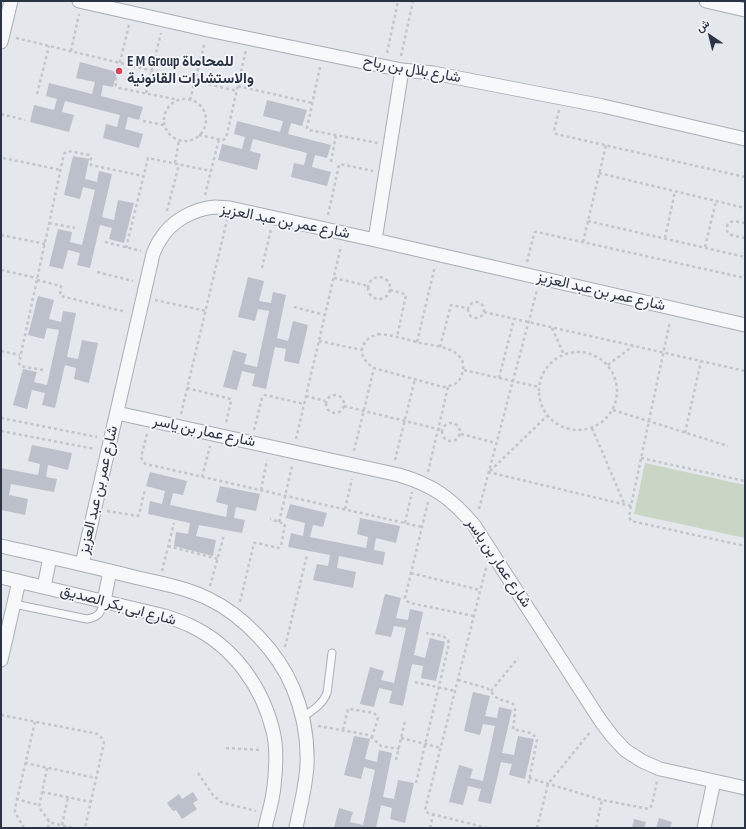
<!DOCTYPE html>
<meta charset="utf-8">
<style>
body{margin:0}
#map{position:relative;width:746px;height:829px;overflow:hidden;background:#e4e7ec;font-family:"Sofia Sans Condensed",Vazirmatn,sans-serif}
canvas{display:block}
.frame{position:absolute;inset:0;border:2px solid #2b3445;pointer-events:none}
.north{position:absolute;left:690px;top:16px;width:40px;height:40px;-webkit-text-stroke:3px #f4f6f9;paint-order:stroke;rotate:325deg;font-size:11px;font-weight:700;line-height:16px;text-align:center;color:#2b3445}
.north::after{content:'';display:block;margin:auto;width:14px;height:18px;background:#2b3445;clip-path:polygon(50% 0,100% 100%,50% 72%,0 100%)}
</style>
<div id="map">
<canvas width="746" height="829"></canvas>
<div class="frame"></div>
<div class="north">ش</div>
</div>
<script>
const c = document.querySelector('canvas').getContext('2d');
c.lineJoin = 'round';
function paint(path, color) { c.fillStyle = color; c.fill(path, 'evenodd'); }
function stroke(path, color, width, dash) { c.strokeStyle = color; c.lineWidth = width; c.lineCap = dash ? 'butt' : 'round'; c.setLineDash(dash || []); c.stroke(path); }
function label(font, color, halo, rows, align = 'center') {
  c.font = font + ' "Sofia Sans Condensed",Vazirmatn,sans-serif'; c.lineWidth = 3.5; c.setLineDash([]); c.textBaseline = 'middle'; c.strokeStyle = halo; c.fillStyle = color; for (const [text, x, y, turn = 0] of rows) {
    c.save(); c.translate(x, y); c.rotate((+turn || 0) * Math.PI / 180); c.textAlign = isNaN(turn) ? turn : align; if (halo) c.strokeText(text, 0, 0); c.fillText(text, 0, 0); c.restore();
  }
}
const green = new Path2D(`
 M645,463l100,22v53l-111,-24z`);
const building = new Path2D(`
 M80,62l37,10 -4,15 -10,-2 -2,11 42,11 -4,13 -11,-3 -3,12 18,5 -4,14 -36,-10 3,-14 11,3 3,-12 -55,-14 -3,11 12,3 -5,17 -39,-10 4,-17 20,5 3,-11 -11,-3 3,-13 43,11 3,-12 -19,-4z
 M267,100l40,10 -5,16 -11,-3 -3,11 43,11 -4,13 -12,-3 -3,12 19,5 -4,14 -36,-9 3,-14 10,2 3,-12 -54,-14 -3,12 11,3 -4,16 -39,-10 4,-16 20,5 3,-12 -11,-3 3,-13 43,11 3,-11 -20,-5z
 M73,156l16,3 -4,20 12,3 2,-11 13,3 -10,43 12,3 4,-20 16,3 -10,40 -15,-4 3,-11 -12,-3 -10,43 -13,-3 3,-12 -12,-3 -5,19 -14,-3 9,-37 14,3 -2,10 12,3 13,-55 -12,-3 -3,12 -16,-4z
 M248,277l16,4 -5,20 12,2 2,-11 13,3 -9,43 11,3 5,-20 15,4 -9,39 -15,-3 2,-12 -11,-2 -9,42 -14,-3 3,-12 -13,-3 -5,19 -14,-3 10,-37 14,4 -3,10 13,3 12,-56 -11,-2 -3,12 -17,-4z
 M38,296l16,4 -5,19 12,3 2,-11 13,2 -9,44 11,2 4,-19 16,3 -9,40 -15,-4 2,-11 -11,-3 -10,43 -13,-3 3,-12 -13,-3 -5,19 -14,-4 10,-36 14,3 -3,10 13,3 12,-55 -12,-2 -3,11 -16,-4z
 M32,445l40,8 -4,17 -20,-5 -2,12 11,2 -3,13 -43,-8 -2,11 19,4 -3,16 -24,-5v-21l1,-7h-1v-14l37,7 2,-11 -12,-3z
 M150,472l37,9 -4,14 -10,-2 -3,12 56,12 2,-12 -12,-3 4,-16 40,8 -4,17 -20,-4 -2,11 11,2 -3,13 -43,-8 -3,11 20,4 -3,16 -39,-10 2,-14 12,2 2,-11 -42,-9 2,-13 12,3 3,-13 -19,-5z
 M290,504l37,9 -4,14 -10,-2 -3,12 56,11 2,-11 -11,-3 3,-16 40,8 -4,17 -20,-5 -2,12 11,2 -2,13 -44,-9 -2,12 19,4 -3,16 -40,-8 4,-16 11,2 2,-11 -42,-8 3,-14 12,3 2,-13 -19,-5z
 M385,594l16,4 -5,20 12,2 2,-11 13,3 -9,43 11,3 5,-20 15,4 -9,39 -15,-3 2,-12 -11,-2 -9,42 -14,-3 3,-12 -13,-3 -5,19 -14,-3 10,-37 14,4 -3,9 13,3 12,-55 -12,-2 -3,11 -16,-3z
 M473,692l17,4 -5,20 12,2 2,-11 13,3 -10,43 12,2 4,-19 16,3 -9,40 -16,-4 3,-11 -11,-2 -10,42 -13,-3 3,-12 -13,-3 -5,19 -14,-3 10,-37 14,4 -3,9 13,3 12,-55 -12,-2 -3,11 -16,-4z
 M354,736l16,3 -5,20 12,3 2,-12 13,3 -9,44 11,2 4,-19 16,3 -9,40 -15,-4 2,-11 -11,-3 -5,23h-42l5,-20 14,4 -3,10 13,3 12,-55 -11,-3 -3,12 -17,-4z
 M193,792l5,8 -5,3 4,6 -15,10 -6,-9 -3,1 -6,-8 12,-9 3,5z
 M659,818l13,4 -2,6h-14z
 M634,819l12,3 -2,6h-12z`);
const path = new Path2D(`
 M129,25l-14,57 1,4 3,2 60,12
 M16,38l221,53
 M71,51l8,-37
 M387,53l11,-52
 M401,56l12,-55
 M320,67l-13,61 2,2 69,13
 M238,86l74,17
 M146,93l15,-60
 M37,94l12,-48
 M164 120a21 21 0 1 1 42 0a21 21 0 1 1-42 0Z
 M190,100l15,-58
 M559,110l-5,21 2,3 189,43
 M1,114l24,6
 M143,121l21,4
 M199,135l24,5 3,-2 20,-88
 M3,158l58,12
 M331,162l5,-27
 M175,163l4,-22
 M599,173l146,35
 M205,195l14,-56
 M167,211l12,-47
 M328,215l11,-50 1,-1 33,7
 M588,221l157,36
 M49,223l26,5
 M745,223c-6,-1 -18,-5 -18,5 0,3 0,4 2,6 4,2 11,3 16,4
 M1,235l44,9
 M665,238l10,-47
 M105,242l36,9
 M583,242l23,-97
 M705,247l11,-46
 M126,248l22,-90 63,13
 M527,262l7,-28 1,-2h2l208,46
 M262,268l9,-39
 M1,270l36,8
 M97,272l36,9
 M368 288a11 11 0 1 1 22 0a11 11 0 1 1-22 0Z
 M334,278l35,8
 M37,280l24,6 -1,9 1,1 65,16
 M390,290l15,4 1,1 -9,42
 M155,300l51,11
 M468 310a8 8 0 1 1 16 0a8 8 0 1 1-16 0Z
 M294,307l31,8
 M484,312l261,59
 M552,328l12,27
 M378,334c14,1 28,5 42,9 11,2 30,4 38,12 6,5 6,13 4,19 -2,9 -10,12 -19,13l-69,-19c-18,-11 -15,-28 4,-34z
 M319,341l43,9
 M417,342l18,-76
 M440,347l11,-42 16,3
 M1,351l19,4
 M539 391a39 39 0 1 1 78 0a39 39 0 1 1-78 0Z
 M608,365l25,-19
 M43,370l-23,-4 -1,-3 45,-209 2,-2 2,-1 21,4 2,3 -1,5 1,2 52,11
 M464,370l75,17
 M499,378l15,-59
 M187,388l44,11v2l-5,22
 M326 404a9 9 0 1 1 18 0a9 9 0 1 1-18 0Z
 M306,396l19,5
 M344,406l98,24
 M613,410l115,36
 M181,414l46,-194
 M1,418l96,19
 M442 432a9 9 0 1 1 18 0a9 9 0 1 1-18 0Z
 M592,428l32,75
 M254,430l8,-32 3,-3 39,9
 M1,431l94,18
 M685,433l16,-72
 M147,434l-6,23 2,5 3,2 276,63
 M461,434l35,9
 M296,439l45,-193
 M354,451l20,-83
 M641,458l104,23
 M395,460l20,-81
 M490,471l57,-55
 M428,472l20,-85
 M488,472l143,34 39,-185
 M202,477l8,-31
 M261,490l6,-30
 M428,502l-23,96 2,3 3,2 64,13
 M631,506l-2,11 2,4 114,25
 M345,509l7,-30
 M479,509l58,-219
 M107,511l31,5 1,-2 6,-24
 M279,522l13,-56
 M405,523l7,-31
 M168,546l50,13
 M486,568l-61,242 3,3 59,15
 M162,571l12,-48
 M411,573l69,17
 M210,586l14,-51
 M240,602l14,-59h3l21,5 3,-2 4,-22 -15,-5
 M285,647l22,-92
 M458,680l29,8 11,11 11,3 4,2 2,5v4l-2,16c8,3 20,1 24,11l-9,46
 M415,682l40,9
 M491,691l27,-33
 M1,715l97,19c3,3 5,5 6,9l-19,85
 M318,726l51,9 12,11 18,3
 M343,730l5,-21h2l24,4 3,3 1,2 -6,19
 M401,738l40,10
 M226,748l36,2
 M396,760l9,-39
 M25,763l71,15
 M47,768l-8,39 9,13 4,3 21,5
 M198,773l15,22 8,7 35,9
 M529,778l73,22 47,9 3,-4 5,-24
 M416,783l33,-139 -1,-4 -5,-4 -17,-3
 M42,792l49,10
 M16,799l23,6
 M62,825l6,-28
 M24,828l-9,-16v-4l20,-86
 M48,828l1,-7
 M430,828l3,-13
 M537,828l11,-44 43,-53
 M596,828l6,-28`);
const service = new Path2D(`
 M14,604l73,15c12,-2 14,-6 17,-18
 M303,717c10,-7 19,-12 24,-24l5,-40`);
const minor = new Path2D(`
 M79,1l129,29 194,40 31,3 170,33 142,33
 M706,1l39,9
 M1,42l10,-41
 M375,240l27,-170
 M117,413l282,62c34,10 52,23 75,50l126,195 12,16 13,14 17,11 18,8 14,3 71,16
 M1,546c44,10 89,20 133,31 25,6 50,10 73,21 36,17 71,54 86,90 10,24 15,51 14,77 -1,21 -7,42 -11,63
 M82,564l71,-310c2,-5 4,-10 7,-14 11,-19 33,-31 55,-33 5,0 10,1 15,1l145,32 370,85
 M1,577l164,39c9,3 18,6 26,10 42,20 71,60 82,105 4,16 3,38 1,55 -1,14 -6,28 -9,42
 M44,587l6,-30
 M104,601l6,-30
 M1,660l18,-79
 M704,828l10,-47`);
const markers = [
 [119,71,4,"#d1495b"]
];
const poiNames = [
 ["E M Group للمحاماة",127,62],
 ["والاستشارات القانونية",127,79]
];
const streetNames = [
 ["شارع بلال بن رباح",412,70,10],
 ["شارع عمر بن عبد العزيز",285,222,11],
 ["شارع عمر بن عبد العزيز",601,292,13],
 ["شارع عمار بن ياسر",204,432,12],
 ["شارع عمر بن عبد العزيز",99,490,-77],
 ["شارع عمار بن ياسر",498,563,56],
 ["شارع ابى بكر الصديق",118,606,15]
];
paint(green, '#c9d6c5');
paint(building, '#bbc0ca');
stroke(service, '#a9aeb7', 9);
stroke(minor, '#a9aeb7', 15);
stroke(path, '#c2c5cb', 2.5, [3, 3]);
stroke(service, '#f7f8fa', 7);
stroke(minor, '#f7f8fa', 13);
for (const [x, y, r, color] of markers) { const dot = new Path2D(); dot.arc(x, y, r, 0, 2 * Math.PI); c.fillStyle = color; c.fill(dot); stroke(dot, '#f4f6f9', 1.5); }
label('bold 15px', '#2b3445', '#f4f6f9', poiNames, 'left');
label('15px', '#2b3445', '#f4f6f9', streetNames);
</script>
